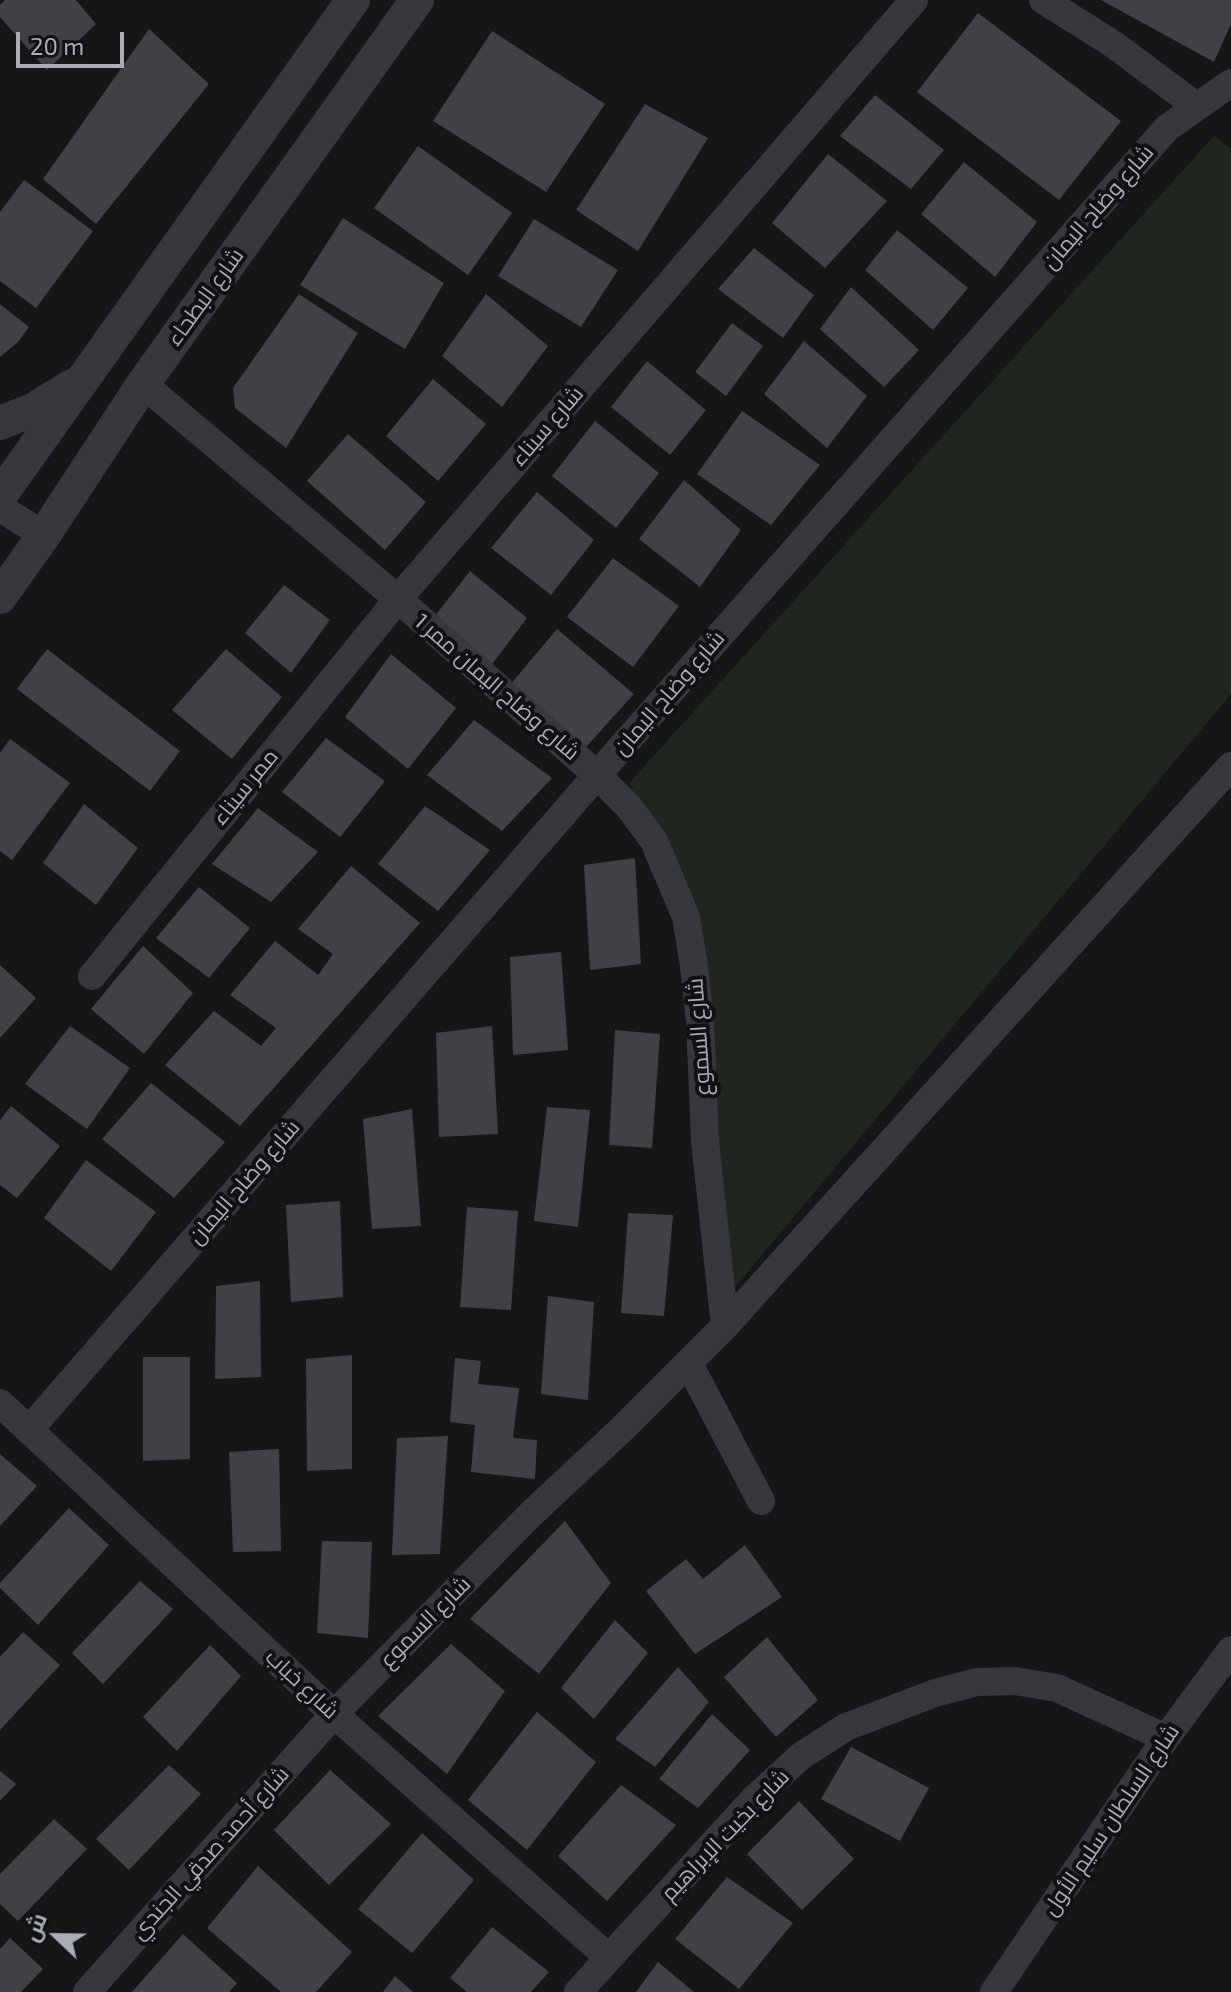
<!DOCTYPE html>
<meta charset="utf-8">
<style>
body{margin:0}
#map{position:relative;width:1231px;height:1992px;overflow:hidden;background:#161618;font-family:"Exo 2",Cairo,sans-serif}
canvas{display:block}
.north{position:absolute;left:16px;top:1896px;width:80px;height:80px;-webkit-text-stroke:6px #111113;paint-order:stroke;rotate:292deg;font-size:22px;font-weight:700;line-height:32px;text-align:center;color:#a8adb8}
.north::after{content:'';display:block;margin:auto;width:28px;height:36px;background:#a8adb8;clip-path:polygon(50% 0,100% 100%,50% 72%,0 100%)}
.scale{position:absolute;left:16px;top:32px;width:108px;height:36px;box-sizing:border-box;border:4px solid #a8adb8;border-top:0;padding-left:10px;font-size:24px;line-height:28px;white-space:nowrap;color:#a8adb8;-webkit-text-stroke:6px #111113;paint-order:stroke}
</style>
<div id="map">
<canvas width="1231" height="1992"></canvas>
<div class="north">ش</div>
<div class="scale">20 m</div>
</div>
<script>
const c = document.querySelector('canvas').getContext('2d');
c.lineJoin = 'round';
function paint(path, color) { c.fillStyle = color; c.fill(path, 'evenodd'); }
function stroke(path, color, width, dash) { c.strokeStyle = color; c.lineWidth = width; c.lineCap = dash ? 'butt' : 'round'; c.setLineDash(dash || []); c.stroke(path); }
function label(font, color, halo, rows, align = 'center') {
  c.font = font + ' "Exo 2",Cairo,sans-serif'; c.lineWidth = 8; c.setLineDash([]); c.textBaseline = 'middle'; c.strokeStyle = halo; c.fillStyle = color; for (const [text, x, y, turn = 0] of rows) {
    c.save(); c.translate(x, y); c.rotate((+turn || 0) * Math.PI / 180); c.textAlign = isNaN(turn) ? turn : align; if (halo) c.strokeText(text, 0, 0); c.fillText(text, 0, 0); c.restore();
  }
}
const green = new Path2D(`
 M1214,136l17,13v545l-510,610 -9,-308 -83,-213z`);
const building = new Path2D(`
 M5,0h71l20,24 -49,46 -47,-53v-12z
 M1101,0h130v24l-17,38z
 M978,13l143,108 -62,79 -142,-108z
 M149,29l60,55 -113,140 -53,-45z
 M492,31l113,73 -59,88 -113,-71z
 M875,95l69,55 -33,39 -71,-53z
 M645,104l63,34 -70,113 -62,-41z
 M418,146l94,67 -44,62 -94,-67z
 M828,154l59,47 -62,67 -53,-45z
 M964,162l73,60 -42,55 -74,-63z
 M24,180l69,51 -57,77 -36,-27v-69z
 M343,218l101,65 -39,66 -105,-64z
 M534,219l84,51 -37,57 -83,-51z
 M897,230l71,58 -35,42 -68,-60z
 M754,248l60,47 -31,43 -65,-49z
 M851,287l68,63 -35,37 -64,-58z
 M299,294l59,39 -72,115 -51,-40 -2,-20z
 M486,294l62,52 -46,61 -60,-51z
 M0,304l29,23 -11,15 -18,15z
 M732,323l31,23 -37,50 -31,-24z
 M804,341l63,55 -40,52 -63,-54z
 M647,361l59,49 -36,45 -59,-48z
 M433,379l53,45 -48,57 -52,-45z
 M742,411l78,54 -49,60 -74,-51z
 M595,421l64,52 -43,55 -64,-52z
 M348,434l78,68 -41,48 -78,-69z
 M684,480l57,50 -41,57 -61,-48z
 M537,492l57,48 -43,55 -60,-47z
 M613,558l66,48 -46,61 -66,-50z
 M470,571l57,47 -37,49 -59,-46z
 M284,585l46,35 -39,53 -46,-40z
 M557,629l77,65 -48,53 -76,-62z
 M47,649l133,102 -30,40 -133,-102z
 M226,649l56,48 -50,62 -60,-49z
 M391,654l65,54 -48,61 -63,-52z
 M474,720l78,58 -50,53 -75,-56z
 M326,738l59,43 -45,56 -58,-45z
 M10,739l60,44 -58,77 -12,-9v-98z
 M84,804l54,44 -42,57 -53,-42z
 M425,806l65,44 -52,61 -60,-47z
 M258,808l60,44 -47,50 -59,-38z
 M635,858l6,106 -51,6 -6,-105z
 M351,866l69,57 -180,203 -75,-61 49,-54 47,35 15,-18 -46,-33 45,-54 43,34 15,-21 -35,-25z
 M199,887l51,41 -41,50 -53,-40z
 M143,946l50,47 -49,61 -53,-45z
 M561,952l7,98 -55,5 -3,-98z
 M0,965l36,33 -36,40z
 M70,1026l60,42 -43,61 -62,-45z
 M492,1026l6,108 -59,3 -3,-104z
 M615,1030l45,4 -8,114 -43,-3z
 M151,1083l74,59 -51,56 -72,-59z
 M11,1106l49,40 -43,52 -17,-13v-65z
 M547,1107l43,3 -12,117 -44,-6z
 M412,1109l9,117 -49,3 -9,-110z
 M86,1160l70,52 -45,59 -67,-53z
 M340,1201l3,96 -52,5 -5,-97z
 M467,1207l51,4 -7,99 -51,-3z
 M628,1213l45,2 -9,101 -43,-3z
 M260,1281l1,96 -46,2 1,-93z
 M548,1296l46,6 -6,98 -47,-6z
 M352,1355v114l-45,2 -1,-112z
 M143,1357h47v102l-47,2z
 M455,1358l26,3 -3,23 41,4 -6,50 24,2 -2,39 -64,-7 4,-47 -25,-3z
 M448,1436l-8,118 -48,1 5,-117z
 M279,1449l2,102 -48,1 -4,-100z
 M0,1454l37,32 -37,40z
 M69,1508l40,37 -71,80 -38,-37v-5z
 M565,1521l46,62 -72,91 -69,-55z
 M322,1541l50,1 -4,96 -51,-5z
 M745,1545l37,52 -87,57 -49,-63 40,-32 17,20z
 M140,1581l33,28 -70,75 -31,-31z
 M615,1620l33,33 -54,66 -33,-31z
 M23,1632l37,33 -60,65v-73z
 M767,1637l51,63 -42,37 -52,-60z
 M451,1644l54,47 -58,83 -69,-58z
 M210,1645l31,31 -64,75 -34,-34z
 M678,1667l31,35 -54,65 -40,-28z
 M537,1712l59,50 -69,88 -59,-50z
 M712,1714l38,36 -52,58 -39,-29z
 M851,1747l78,41 -29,53 -79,-42z
 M169,1765l32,29 -72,76 -33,-31z
 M330,1770l61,54 -62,61 -55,-55z
 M0,1771l16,13 -16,17z
 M621,1785l55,40 -69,76 -49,-45z
 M799,1801l55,58 -52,51 -55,-56z
 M54,1819l33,30 -69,72 -18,-17v-30z
 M422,1833l52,47 -62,73 -54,-44z
 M258,1866l94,86 -36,40h-35l-74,-64z
 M727,1877l66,46 -54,66 -64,-50z
 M492,1927l57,45 -18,20h-64l-17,-14z
 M183,1934l54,49 -8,9h-97z
 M10,1938l33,31 -22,23h-21v-43z
 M658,1962l36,30h-58z
 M395,1976l18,16h-30z`);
const minor = new Path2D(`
 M1043,0l70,44 83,62
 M143,384l255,215 199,176 32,32 25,34 32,76 8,49 6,55 5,120 20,185
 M0,508l44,27
 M92,976l306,-377 516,-599
 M689,1364l72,137
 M0,1403l334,311 275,244
 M29,1430l568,-655 570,-647 64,-45
 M87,1992l247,-278 197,-200 92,-86 102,-102 506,-560
 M578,1992l176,-193 47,-43 45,-29 89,-34 42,-11 38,-1 42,7 109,50
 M994,1992l172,-254 65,-88`);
const tertiary = new Path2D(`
 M0,423l33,-13 39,-24
 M0,496l353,-496
 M0,597l44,-62 99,-151 274,-384`);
const streetNames = [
 ["شارع وضاح اليمان",1098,207,-49],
 ["شارع البطحاء",205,297,-54],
 ["شارع سيناء",547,426,-49],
 ["شارع وضاح اليمان ممر 1",497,687,41],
 ["شارع وضاح اليمان",669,693,-49],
 ["ممر سيناء",245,787,-51],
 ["شارع السموع",699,1037,-94],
 ["شارع وضاح اليمان",244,1182,-49],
 ["شارع السموع",425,1622,-45],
 ["شارع خباب",302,1684,43],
 ["شارع السلطان سليم الأول",1111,1820,-56],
 ["شارع بخيت الإبراهيم",725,1835,-46],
 ["شارع أحمد صدقي الجندي",210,1853,-48]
];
paint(green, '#1e261f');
paint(building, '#404145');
stroke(minor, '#37383d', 28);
stroke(tertiary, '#37383d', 34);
label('22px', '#a8adb8', '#111113', streetNames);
</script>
